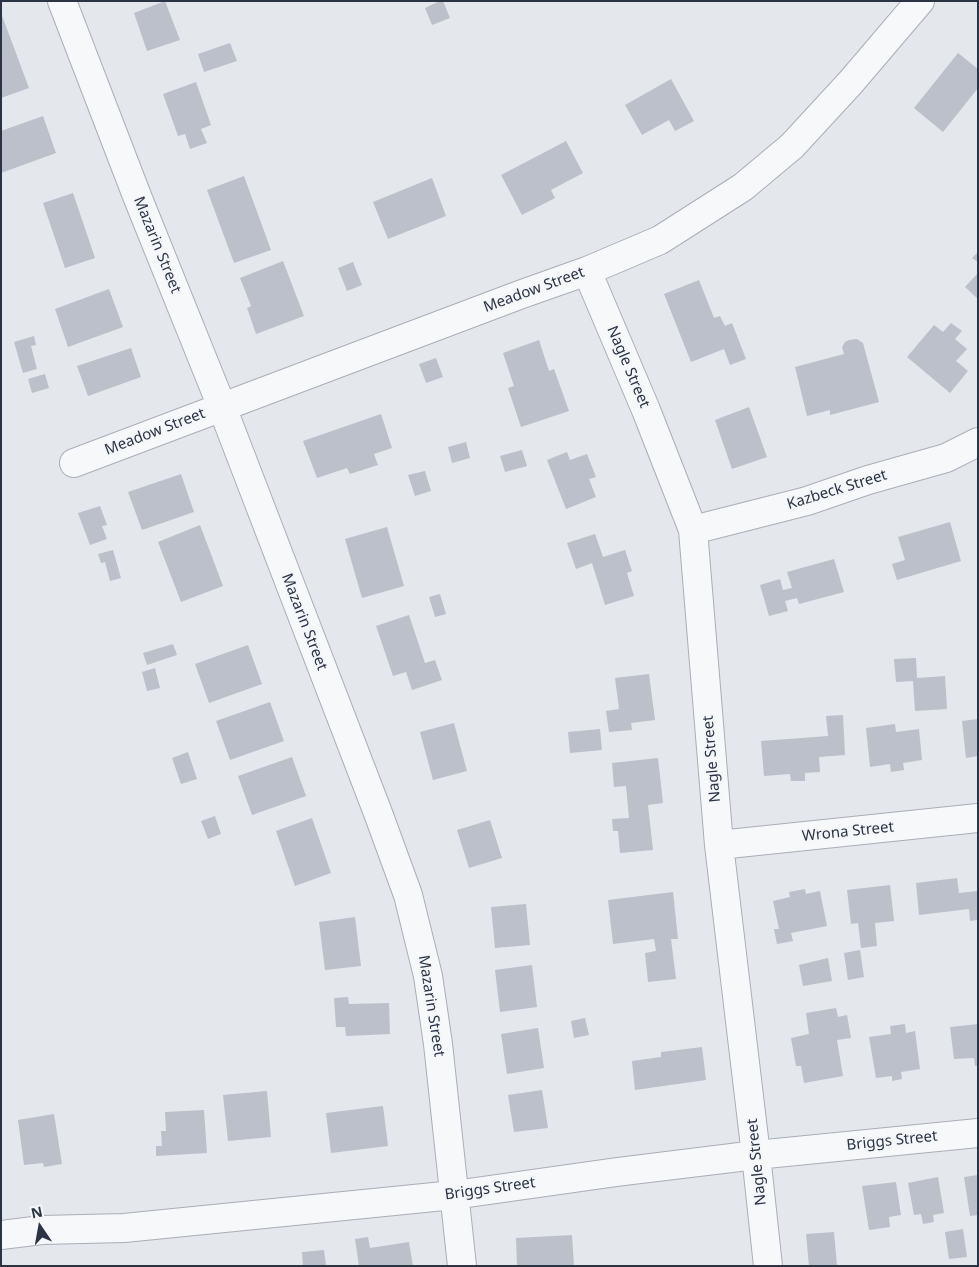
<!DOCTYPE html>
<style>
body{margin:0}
#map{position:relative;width:979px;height:1267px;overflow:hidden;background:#e4e7ec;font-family:"Noto Sans",sans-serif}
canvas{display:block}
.frame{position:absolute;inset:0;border:2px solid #2b3445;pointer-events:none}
.north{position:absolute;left:15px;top:1202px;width:50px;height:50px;-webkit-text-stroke:4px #f4f6f9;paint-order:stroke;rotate:348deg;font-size:14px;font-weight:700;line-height:20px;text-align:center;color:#2b3445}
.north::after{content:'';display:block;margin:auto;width:18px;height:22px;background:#2b3445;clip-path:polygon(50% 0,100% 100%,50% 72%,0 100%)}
</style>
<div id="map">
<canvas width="979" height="1267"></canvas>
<div class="frame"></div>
<div class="north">N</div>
</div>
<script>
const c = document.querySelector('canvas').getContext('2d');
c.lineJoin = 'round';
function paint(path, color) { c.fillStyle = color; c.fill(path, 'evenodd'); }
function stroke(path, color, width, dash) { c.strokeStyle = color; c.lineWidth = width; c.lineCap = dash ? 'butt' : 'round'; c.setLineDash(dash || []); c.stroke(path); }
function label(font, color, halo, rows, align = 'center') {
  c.font = font + ' "Noto Sans",sans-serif'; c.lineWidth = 4; c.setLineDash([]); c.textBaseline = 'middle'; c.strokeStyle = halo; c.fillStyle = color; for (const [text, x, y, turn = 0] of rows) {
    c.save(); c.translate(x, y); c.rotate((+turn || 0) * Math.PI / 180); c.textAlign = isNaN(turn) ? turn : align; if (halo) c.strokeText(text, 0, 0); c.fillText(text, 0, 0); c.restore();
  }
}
const building = new Path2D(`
 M165,1l15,39 -33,11 -13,-38z
 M440,1h3l7,17 -18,7 -7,-17z
 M1,13l28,75 -28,10z
 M230,43l7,18 -33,11 -6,-18z
 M958,53l20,16v19l-35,44 -29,-24z
 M671,79l23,42 -19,10 -6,-11 -27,15 -17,-30z
 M196,82l15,43 -10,4 6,14 -17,6 -5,-15 -7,2 -15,-42z
 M43,116l13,37 -55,20v-42z
 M566,141l17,32 -32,17 4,8 -33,17 -21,-40z
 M244,176l27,74 -37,13 -27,-73z
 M432,178l14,38 -58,23 -15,-37z
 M73,193l22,65 -30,10 -22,-65z
 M978,252v10l-6,-4z
 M283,261l21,55 -48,18 -9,-26 4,-2 -11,-28z
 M353,262l9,23 -15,6 -9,-23z
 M978,273v26l-13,-12z
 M699,280l15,38 6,-2 5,10 7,-3 14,36 -16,6 -6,-16 -33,13 -27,-68z
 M109,289l14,38 -55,20 -13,-38z
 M951,323l11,8 -7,8 12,10 -11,12 12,10 -18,22 -43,-36 27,-32 9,7z
 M34,336l2,9 -5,1 6,23 -14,4 -9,-31z
 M857,339l6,4 16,59 -49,13v-5l-23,6 -12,-49 49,-13 -2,-7 3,-5 4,-2z
 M539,340l10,31 5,-2 15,42 -48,16 -13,-39 6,-2 -11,-33z
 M131,348l10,29 -53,19 -11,-30z
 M436,358l7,19 -17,6 -7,-19z
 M45,374l4,14 -17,5 -4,-14z
 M749,407l18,50 -35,12 -17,-49z
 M381,414l11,34 -18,6 4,11 -28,9 -3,-6 -30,10 -14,-37z
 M466,442l4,16 -18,5 -4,-16z
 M522,450l5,16 -22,6 -5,-16z
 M567,452l3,8 17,-6 9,23 -7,2 7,18 -30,12 -19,-49z
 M425,471l6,20 -16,5 -7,-21z
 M181,474l13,38 -52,18 -14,-38z
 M100,506l7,19 -5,1 5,13 -17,6 -12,-32z
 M950,522l11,39 -64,19 -5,-16 13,-4 -7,-23z
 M200,525l23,61 -42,16 -23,-60z
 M387,527l17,59 -42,12 -17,-59z
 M595,534l8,23 22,-7 7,21 -5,2 7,23 -29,9 -13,-42 -16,6 -9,-26z
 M113,550l8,28 -11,3 -5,-19 -4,1 -3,-9z
 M834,559l10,33 -45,12 -2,-6 -12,3 3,10 -19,5 -9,-31 20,-6 3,11 9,-2 -5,-16z
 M440,594l6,20 -11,3 -6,-20z
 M409,615l16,48 10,-3 7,20 -30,10 -6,-18 -13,4 -17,-50z
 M173,644l4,11 -30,10 -4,-12z
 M248,645l14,39 -53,19 -14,-39z
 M916,658l1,20 28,-2 2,33 -32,2 -2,-30 -17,1 -2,-23z
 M155,668l5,20 -13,3 -5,-19z
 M649,674l6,46 -24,3 1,7 -23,2 -3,-21 13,-2 -4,-31z
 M270,702l14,39 -54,19 -14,-39z
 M843,715l2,40 -26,2 1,15 -15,1v8h-14l-1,-7 -26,2 -3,-35 67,-5 -2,-20z
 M978,719v37l-12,2 -4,-37z
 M454,723l13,48 -34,9 -13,-48z
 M895,724l1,8 23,-3 3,31 -19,3 1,7 -13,2 -1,-8 -20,3 -4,-39z
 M600,729l2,21 -32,3 -2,-21z
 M188,752l9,27 -16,5 -9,-26z
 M292,757l14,39 -54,19 -14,-39z
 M658,758l5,45 -15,2 5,45 -33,3 -2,-22h-5l-1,-12 17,-1 -3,-32 -12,1 -2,-24z
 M215,816l6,18 -13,5 -7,-18z
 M312,818l19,55 -36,13 -19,-55z
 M490,820l12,38 -33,10 -12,-38z
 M957,878l2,15 19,-2v29l-8,1 -1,-12 -50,6 -3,-32z
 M890,885l4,36 -19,2 2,23 -16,2 -3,-25 -7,1 -4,-34z
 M805,889l1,5 14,-3 7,35 -36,7 2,8 -16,3 -3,-15h5l-6,-28 17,-4 -1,-5z
 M673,892l5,47h-7l5,40 -28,3 -3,-29 11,-2 -2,-12 -41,5 -5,-44z
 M526,904l4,41 -35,3 -4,-41z
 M355,917l6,49 -36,4 -6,-48z
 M860,950l4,27 -16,3 -4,-27z
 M828,958l4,23 -29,5 -4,-21z
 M532,965l5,42 -37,5 -5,-42z
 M348,997l1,7 40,-1 1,31 -44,2 -1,-9h-9l-2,-29z
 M836,1008l2,9 9,-2 4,23 -14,2 6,36 -39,7 -3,-17h-5l-5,-28 18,-4 -3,-21z
 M585,1018l4,17 -15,3 -3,-17z
 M905,1024l1,9 9,-2 5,38 -19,3 1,7 -10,2v-5l-16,2 -7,-41 22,-3 -1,-8z
 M978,1024v42h-3l-1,-8 -20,1 -4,-32z
 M538,1028l6,40 -37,6 -6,-40z
 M702,1047l4,33 -71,10 -3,-29 29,-4v-5z
 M542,1090l6,38 -34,4 -6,-37z
 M267,1091l4,46 -43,4 -5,-46z
 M383,1106l5,40 -57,7 -5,-40z
 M204,1110l3,43 -51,3v-10h6l-1,-15h5l-1,-19z
 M54,1114l8,50 -18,3 -1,-4 -19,2 -6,-45z
 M978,1175v40l-8,1 -6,-39z
 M938,1177l6,36 -11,2 1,7 -11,2 -2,-10 -7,1 -6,-32z
 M896,1182l5,33 -12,2 1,10 -21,3 -7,-44z
 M963,1229l4,28 -18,2 -4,-27z
 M834,1232l3,34h-28l-3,-32z
 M572,1235l2,31h-57l-1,-28z
 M368,1237l2,11 39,-6 4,24h-54l-4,-27z
 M324,1250l2,16h-23l-1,-14z`);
const street = new Path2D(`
 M62,1l75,195 85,211 156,406 30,82 20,81 10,68 24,222
 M587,271l59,139 47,120 26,315 37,310 12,111
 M74,463l448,-169 65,-23 73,-31 83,-53 49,-41 59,-64 69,-81
 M693,530l114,-29 61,-21 78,-22 32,-16
 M719,845l259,-27
 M1,1235l41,-5 82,-2 330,-33 163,-23 139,-17 222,-22`);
const streetNames = [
 ["Mazarin Street",157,245,68],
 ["Meadow Street",534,290,-20],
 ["Nagle Street",628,367,67],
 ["Meadow Street",155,432,-21],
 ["Kazbeck Street",837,490,-17],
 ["Mazarin Street",304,622,69],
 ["Nagle Street",712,759,-95],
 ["Wrona Street",848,832,-6],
 ["Mazarin Street",431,1006,81],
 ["Briggs Street",892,1141,-6],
 ["Nagle Street",757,1162,-96],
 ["Briggs Street",490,1189,-8]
];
paint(building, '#bbc0ca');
stroke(street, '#a9aeb7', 30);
stroke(street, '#f7f8fa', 28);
label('15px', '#2b3445', '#f4f6f9', streetNames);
</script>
